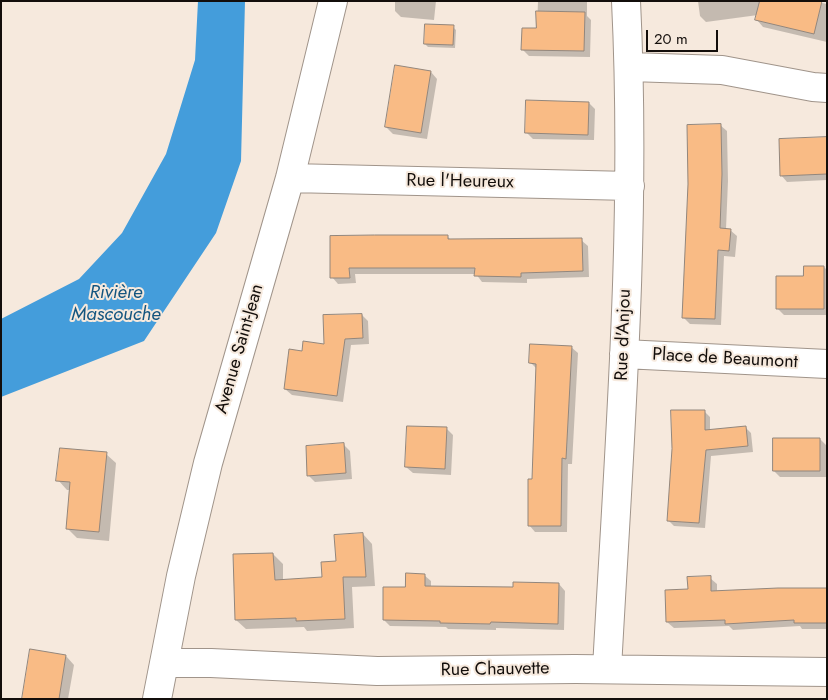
<!DOCTYPE html>
<meta charset="utf-8">
<style>
body{margin:0}
#map{position:relative;width:828px;height:700px;overflow:hidden;background:#f6e9dd;font-family:Jost,sans-serif}
canvas{display:block}
.frame{position:absolute;inset:0;border:2px solid #130e0b;pointer-events:none}
.scale{position:absolute;left:646px;top:30px;width:72px;height:22px;box-sizing:border-box;border:2px solid #130e0b;border-top:0;padding-left:6px;font-size:15px;line-height:18px;white-space:nowrap;color:#130e0b;-webkit-text-stroke:4px #f6e9dd;paint-order:stroke}
</style>
<div id="map">
<canvas width="828" height="700"></canvas>
<div class="frame"></div>
<div class="scale">20 m</div>
</div>
<script>
const c = document.querySelector('canvas').getContext('2d');
c.lineJoin = 'round';
function paint(path, color) { c.fillStyle = color; c.fill(path, 'evenodd'); }
function stroke(path, color, width, dash) { c.strokeStyle = color; c.lineWidth = width; c.lineCap = dash ? 'butt' : 'round'; c.setLineDash(dash || []); c.stroke(path); }
function label(font, color, halo, rows, align = 'center') {
  c.font = font + ' Jost,sans-serif'; c.lineWidth = 4; c.setLineDash([]); c.textBaseline = 'middle'; c.strokeStyle = halo; c.fillStyle = color; for (const [text, x, y, turn = 0] of rows) {
    c.save(); c.translate(x, y); c.rotate((+turn || 0) * Math.PI / 180); c.textAlign = isNaN(turn) ? turn : align; if (halo) c.strokeText(text, 0, 0); c.fillText(text, 0, 0); c.restore();
  }
}
const water = new Path2D(`
 M198,1h47l-4,160 -25,72 -72,108 -143,56v-78l78,-40 43,-46 44,-79 29,-94z`);
const shadow = new Path2D(`
 M395,1h41l-2,19 -33,-3 -6,-6z
 M538,1h49v15l4,4 -1,37 -61,-1 -6,-6 14,-21z
 M698,1h115l14,3v38l-64,-15 -6,-7 1,-5 -52,7 -6,-6z
 M453,27l3,3 -1,18 -27,-1 -3,-3z
 M396,67l35,5 6,7 -10,60 -34,-5 -7,-7z
 M589,103l6,6 -1,31 -61,-1 -6,-6z
 M720,125l7,6 1,50 -2,48 4,1 7,6 -2,21 -11,-1 -3,69 -31,-1 -6,-6z
 M827,139v41l-40,2 -6,-7z
 M331,237h117l3,3h130l7,6 1,31 -62,2v4l-45,-1 -6,-8h-121l1,9 -18,1 -6,-7z
 M824,267l3,3v45h-43l-7,-7 28,-31z
 M362,315l6,6 1,23 -18,1 -8,57 -51,-7 -7,-6 18,-37 22,-6z
 M571,347l7,6 -6,111h-4l-1,68h-32l-6,-7 4,-45 4,-111 -6,-6z
 M704,411l6,6v14l35,-4 6,6 2,19 -42,4 -6,72 -31,-2 -6,-6z
 M446,428l7,7 -2,40 -38,-2 -7,-6z
 M820,439l6,6 1,32h-47l-6,-6z
 M344,445l6,6 2,28 -37,3 -7,-7z
 M106,454l10,9 -7,78 -32,-3 -10,-10 4,-38h-4l-9,-10z
 M363,534l9,10 3,42 -23,1 2,41 -47,3 -3,-4 -58,2 -10,-9 37,-66 10,10v17l40,-2z
 M424,575l7,6v6l83,2 45,-5 6,7 -1,39 -68,-2v2l-48,-1 -2,-2 -56,-1 -6,-6 22,-31z
 M710,578l7,6v8l110,-3v40h-25l-2,-3 -67,4 -4,-4 -55,2 -7,-6 22,-32z
 M66,656l8,9 -6,34h-45z`);
const building = new Path2D(`
 M760,1h62l-8,33 -59,-14z
 M536,11l49,1 -1,39 -63,-1 1,-22h14z
 M425,24l29,1 -1,20 -29,-1z
 M395,65l36,6 -10,62 -36,-6z
 M526,100l63,2 -1,33 -63,-2z
 M721,124l1,50 -2,54 11,1 -2,22 -11,-1 -3,69 -33,-1 6,-134 -1,-59z
 M827,137v37l-47,2 -1,-37z
 M375,235h73v4l134,-1 1,33 -62,2v4l-47,-1 1,-8h-126l1,10h-20v-42z
 M804,266h20v43h-48v-33h27z
 M362,314l1,24 -18,1 -8,57 -53,-7 5,-40 13,2 1,-10 21,3 -1,-29z
 M530,344l42,2 -6,113 -4,-1 -1,68h-33v-47h4l4,-115 -7,-1z
 M671,410h34v20l41,-4 2,20 -42,4 -7,73 -32,-2 5,-72z
 M407,426l40,1 -2,42 -40,-2z
 M773,438h47v33h-47z
 M344,443l2,30 -39,3 -1,-30z
 M60,448l47,4 -8,80 -33,-3 4,-47 -14,-1z
 M363,533l3,44h-23l2,42 -49,2v-3l-61,2 -2,-66 40,-1 2,27 47,-3 -1,-15 15,-1 -2,-26z
 M406,573l19,1v12l88,1v-5l46,1 -1,41 -67,-2 -1,2 -50,-1v-2l-57,-1v-33h22z
 M711,576v15l67,-3h49v35h-33v-3l-69,4v-4l-59,2 -1,-32 23,-1 -1,-12z
 M30,649l36,6 -7,44h-37z`);
const minor = new Path2D(`
 M630,67l92,3 91,17 14,1
 M290,178l340,8
 M624,354l203,10
 M164,663h47l166,8 198,-2 252,3
 M607,669c12,-222 30,-445 19,-668
 M157,699l24,-123 27,-113 82,-285 43,-177`);
const streetNames = [
 ["Rue l'Heureux",460,182,1],
 ["Rue d'Anjou",624,335,-88],
 ["Avenue Saint-Jean",240,349,-74],
 ["Place de Beaumont",725,359,3],
 ["Rue Chauvette",495,670,-1]
];
const waterNames = [
 ["Rivière",116,293],
 ["Mascouche",116,315]
];
paint(water, '#449ddb');
paint(shadow, '#0003');
paint(building, '#f9bb85');
stroke(building, '#92867c', 1);
stroke(minor, '#a0948a', 30);
stroke(minor, '#fff', 28);
label('18px', '#130e0b', '#f6e9dd', streetNames);
label('italic 19px', '#14557f', '#f6e9dd', waterNames);
</script>
